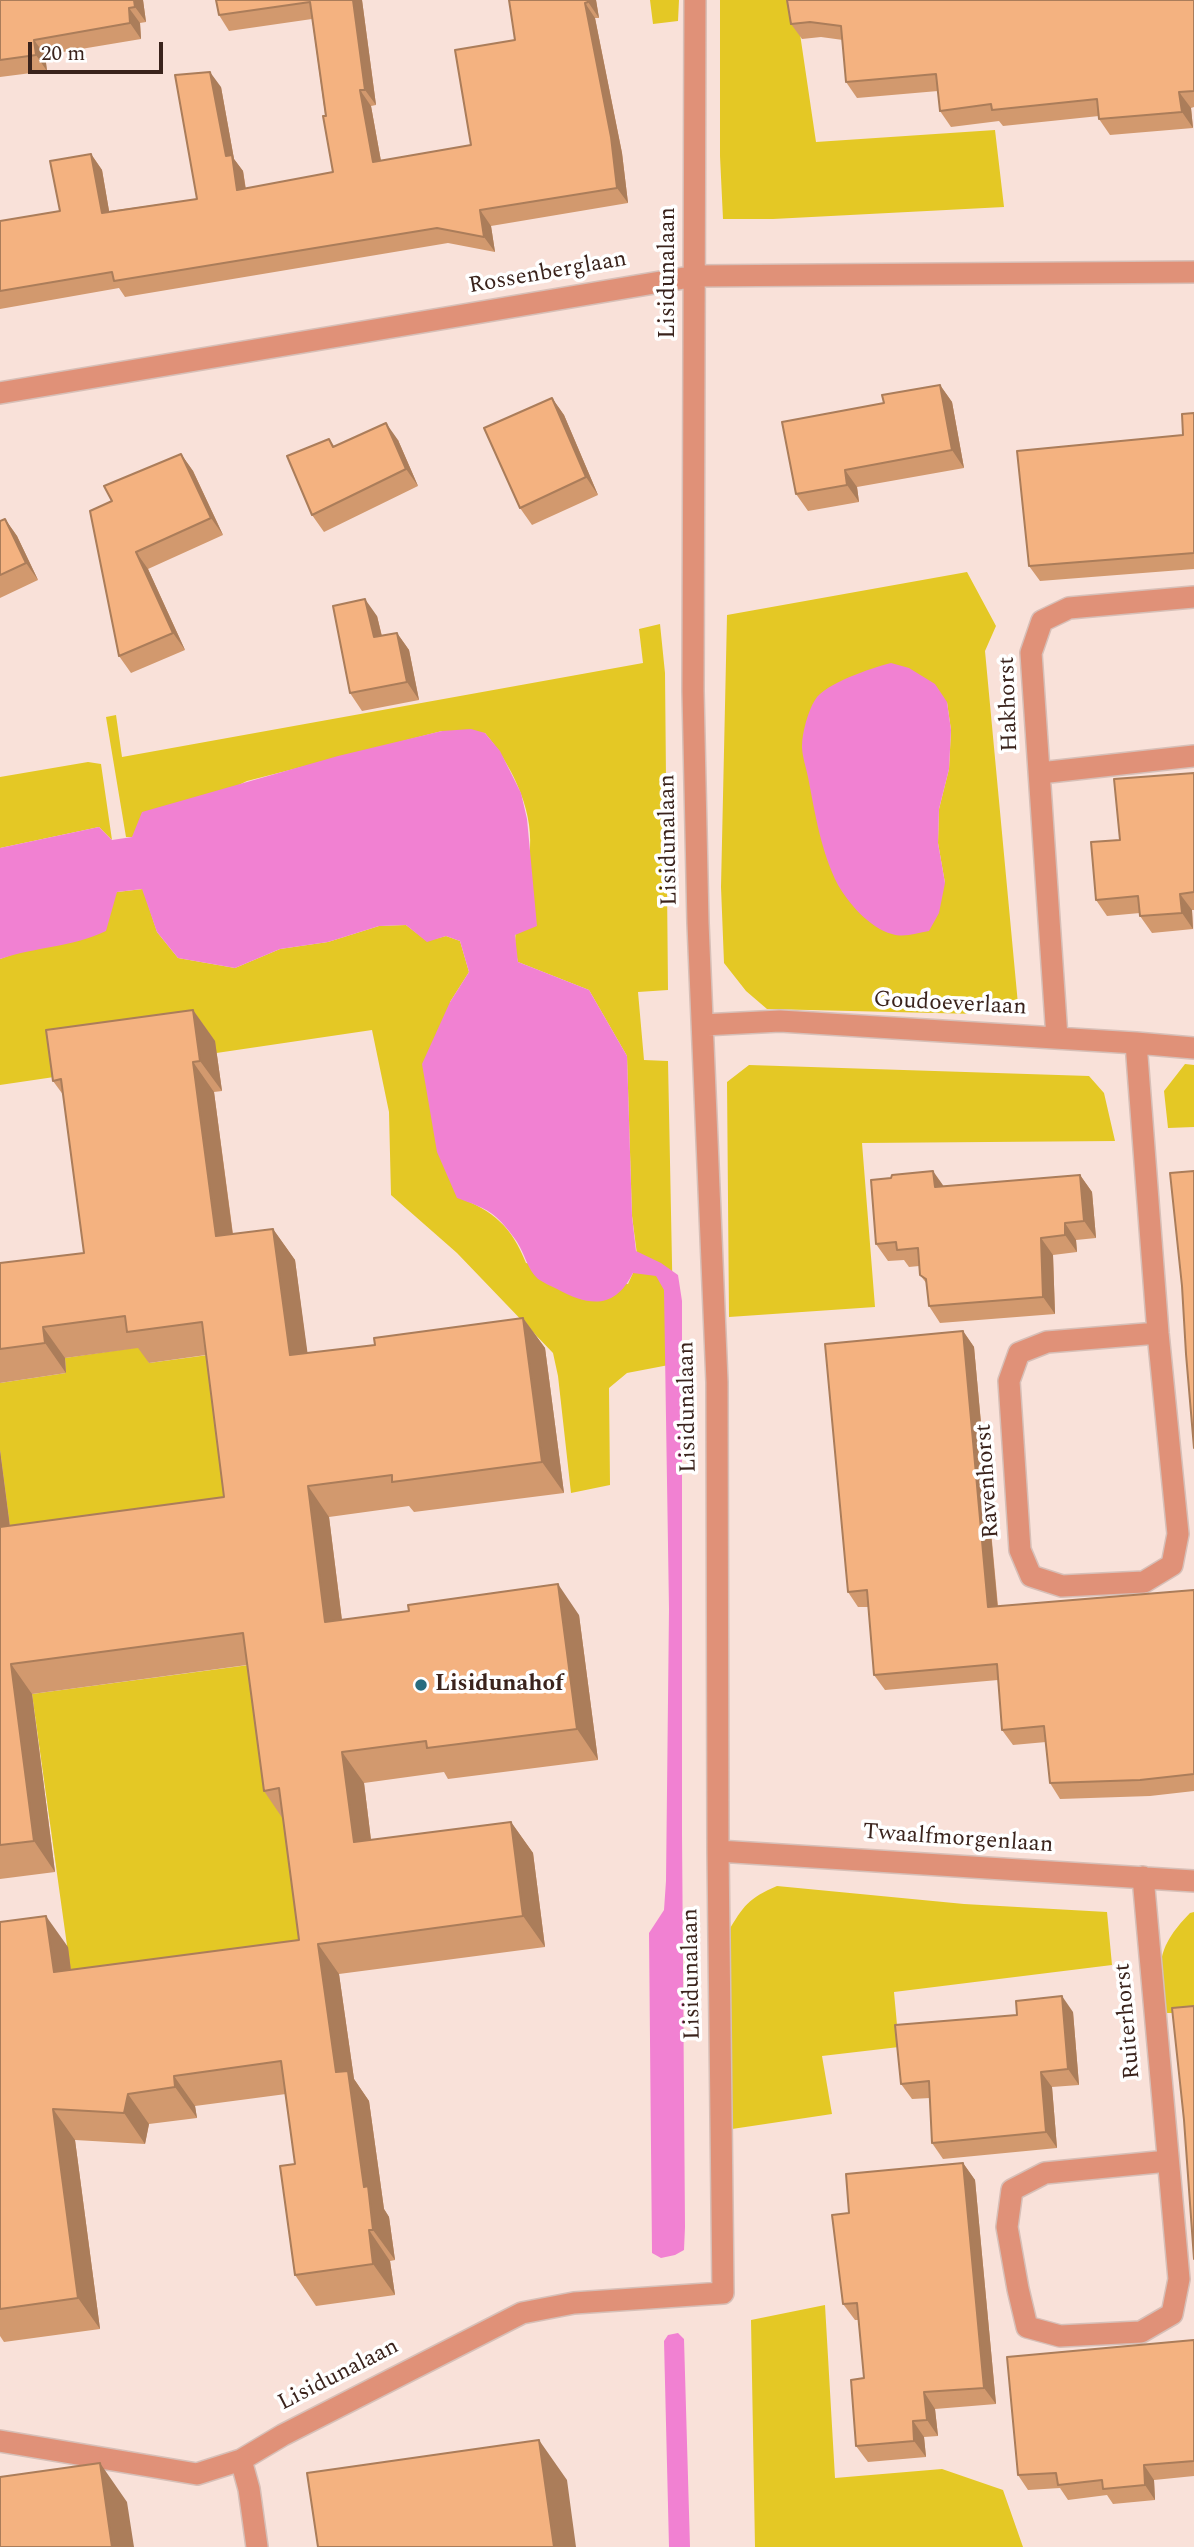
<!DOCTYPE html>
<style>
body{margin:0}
#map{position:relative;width:1194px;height:2547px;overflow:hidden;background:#f9e1d9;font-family:Spectral,serif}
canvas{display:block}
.scale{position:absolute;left:28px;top:42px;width:135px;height:32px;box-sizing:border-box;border:4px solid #3a231c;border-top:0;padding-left:9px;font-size:21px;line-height:24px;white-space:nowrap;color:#3a231c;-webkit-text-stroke:5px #fff;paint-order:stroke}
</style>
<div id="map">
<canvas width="1194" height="2547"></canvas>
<div class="scale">20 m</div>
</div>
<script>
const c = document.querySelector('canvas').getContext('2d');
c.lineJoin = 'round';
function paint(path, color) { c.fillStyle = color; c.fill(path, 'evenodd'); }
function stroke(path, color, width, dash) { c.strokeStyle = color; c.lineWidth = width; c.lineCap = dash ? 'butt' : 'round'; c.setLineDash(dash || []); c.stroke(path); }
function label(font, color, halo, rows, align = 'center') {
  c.font = font + ' Spectral,serif'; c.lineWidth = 7; c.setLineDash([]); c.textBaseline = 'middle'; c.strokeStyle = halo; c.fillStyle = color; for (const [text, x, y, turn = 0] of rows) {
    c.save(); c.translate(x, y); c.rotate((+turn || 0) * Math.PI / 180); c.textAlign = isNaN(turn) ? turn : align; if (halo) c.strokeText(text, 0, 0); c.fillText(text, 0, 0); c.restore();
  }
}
const green = new Path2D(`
 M650,0h29l-1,21 -25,3z
 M720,0h75l21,142 179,-12 9,77 -231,12h-50l-3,-63z
 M967,572l29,54 -11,25 34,364 -252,-6 -21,-18 -22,-28 -3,-76 6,-272zM947,702l4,28 -2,39 -10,40 -1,34 7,40 -119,-29 -24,-109z
 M660,624l5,49 3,317 -30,2 6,68 24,1 6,303 -47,9 -18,15 1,97 -39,8 -13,-117 -5,-23 -96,-100 -66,-58 -2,-83 -17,-82 -372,55v-126l19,-7 98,-60 26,-3 14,43 21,26 57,10 45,-19 48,-7 51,-16 27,-1 21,16 19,-5 14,5 9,31 -19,30 7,195c37,14 54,29 69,66l102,21 10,-22 -6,-46 -5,-160 -38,-66 -71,-28c-6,-20 -1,-40 2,-60 4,-17 9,-36 10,-54 3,-41 -20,-85 -45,-115l-43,-2 -195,50 -115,56h-6l-20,-120 10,-2 6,42 521,-94 -4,-34z
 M88,762l13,2 11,76 -13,-13 -99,21v-71z
 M1185,1064l9,1v62l-26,1 -4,-37z
 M749,1065l340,11 15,17 11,48 -253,2 13,164 -146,10 -2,-235z
 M146,1346l3,17 74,-10 23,175 -232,31 -14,-109v-67l66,-10 -1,-15z
 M264,1663l57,307 -246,33 -43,-309z
 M777,1886l187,18 143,8 5,53 -218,27 5,55 -77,9 10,58 -100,15 -4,-197c15,-26 21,-34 49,-46z
 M1194,1912v101h-33c-1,-48 -7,-63 29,-100z
 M825,2305l10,173 107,-9 61,21 20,57h-268l-4,-227z`);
const water = new Path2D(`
 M891,663l18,5 26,16 12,18 4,28 -2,39 -10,40 -1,34 7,40 -6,30 -10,18c-12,2 -25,7 -37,3 -22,-6 -43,-30 -54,-49 -17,-33 -23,-72 -30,-108 -2,-10 -6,-21 -6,-31 0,-13 6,-35 13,-46 10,-17 57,-32 76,-37z
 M471,729l14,4 15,18 21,42 6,26 10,107 -22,9 3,27 71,28 38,66 5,160 4,35 25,12 17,12 4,26v533l3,393 -1,23 -9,5 -14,3 -9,-5 -3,-320 15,-23 2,-29 3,-272 -5,-319 -8,-14 -23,-3c-18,36 -43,34 -76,16 -6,-3 -13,-6 -19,-10 -11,-10 -13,-25 -21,-37 -6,-9 -14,-19 -21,-25 -11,-10 -26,-14 -39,-19l-20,-46 -15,-88 28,-62 19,-30 -9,-31 -14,-5 -19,6 -21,-17 -27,1 -51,16 -48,7 -45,19 -57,-10 -21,-26 -15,-43 -25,3 -11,39c-33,16 -71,16 -106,28v-111l99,-21 13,13 20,-3 10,-25 196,-56 104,-25z
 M678,2333l6,6 6,208h-21l-5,-206 4,-6z`);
const minor = new Path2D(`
 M0,393l696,-117 498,-4
 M1040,773l154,-17
 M703,1025l77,-4 356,22 58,5
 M1057,1038l-26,-385 11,-32 27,-13 125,-11
 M1136,1043l22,290 20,201 -6,31 -28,17 -82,4 -31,-10 -11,-26 -11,-169 10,-28 28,-11 111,-9
 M718,1851l476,30
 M1143,1877l36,402 -7,35 -31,18 -81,4 -33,-9 -9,-38 -11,-62 5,-37 33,-17 123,-12
 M0,2441l197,33 44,-14 42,-25 239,-122 52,-10 149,-10 -5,-442 -1,-469 -19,-459 -5,-232 2,-691
 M241,2460l8,29 8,58`);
const wall = new Path2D(`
 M0,0h143l3,22 -6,1 1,16 -96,16 2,16 -47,6z
 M216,0h146l14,105 -5,1 10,55 90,-16 44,-105 -6,-40h87l3,18h-4l27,135 6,50 -137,23 4,26 -47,-9 -323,54 -6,-9 -119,21v-88l60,-10 31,-57 11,16 7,41 88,-12 24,-112 13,72 9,12 3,18 87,-17 -21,-153 -83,12 -10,-16z
 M787,0h407v107l-3,1 2,20 -83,7 -11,-16v-3l-96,10 -4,-5 -48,6 -11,-16 -2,-20 -81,7 -11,-16 -3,-42 -22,-3 -19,2 -11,-15z
 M940,385l12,17 12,66 -107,19 2,15 -51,9 -12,-17 88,-91z
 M552,398l12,17 34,80 -66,30 -12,-17z
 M1194,413v156l-154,12 -11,-15 154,-131z
 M329,439l5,7 64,-6 20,46 -94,46 -12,-17z
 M181,454l12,17 30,64 -75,34 37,81 -54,23 -12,-17 -7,-155z
 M5,519l12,17 21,44 -38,18v-77z
 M377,616l5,20 15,-3 12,17 10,50 -57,11 -12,-18z
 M1194,773v137h-2l1,19 -41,4 -12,-17v-3l-33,3 -11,-16 24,-60z
 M193,1010l22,31 7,50 -8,1 19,142 40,-5 22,31 12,93 68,-8 148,-27 22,30 19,145 -150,19 -5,-6 -80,11 13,103 237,-5 19,145 -150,19 -4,-7 -80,11 7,57 140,-18 22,31 12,94 -206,27 15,105 15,22 15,108 5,8 6,43 -5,1 5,34 -79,11 -21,-31v-111l-9,-70 -91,12 2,12 -48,6 -4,20 -70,-4 25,189 -96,13 -4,-6v-414l68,25 3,23 228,-30 -16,-121 -19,-28 -17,-126 -215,29 23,178 -55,7v-429l10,76 214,-29 -18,-142 -57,8 -11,-15 -73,10 1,15 -66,10v-120l84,-10 -20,-157 -11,-15z
 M1080,1175l12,17 4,46 -20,2 1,12 -24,3 2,59 -115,9 -11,-17 -2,-22 -7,-9 -1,-9 -10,1 -5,-7 -16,1 -12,-17 68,-58z
 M963,1331l11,16 24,259 196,-16v201l-44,5 -90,3 -10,-16 -4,-41 -33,3 -11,-15 -4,-50 -113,10 -11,-15 -5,-68h-11l-10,-15z
 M1073,2012l6,73 -27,2 5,61 -114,11 -11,-16 -2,-45 -18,1 -11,-15z
 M963,2163l12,17 21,224 -61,5 3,27 -14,1 2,20 -58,5 -12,-16 8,-68 -5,-58h-4l-12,-16 6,-91z
 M1194,2340v136l-40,4 1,20 -42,4 -6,-9 -39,5 -8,-12 -32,2 -10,-15z`);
const shadedWall = new Path2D(`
 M134,0h9l3,22 -11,-15z
 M353,0h9l14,105 -11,-15z
 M588,0h8l3,18 -11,-16z
 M585,3l10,15 27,135 6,50 -11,-15z
 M129,8l11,15 1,16 -11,-16z
 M34,40l11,15 2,16 -11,-16z
 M210,72l11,15 13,72 9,12 5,35 -11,-16 -11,-34z
 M360,90l11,16 13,72 -11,-16z
 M1179,92l12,16 2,20 -11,-16z
 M91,154l11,16 10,58 -10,-15z
 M480,210l11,16 4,26 -11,-15z
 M940,385l12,17 12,66 -12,-18z
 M552,398l12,17 34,80 -12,-18z
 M386,423l12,17 20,46 -12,-17z
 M181,454l12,17 30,64 -12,-17z
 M845,470l12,17 2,15 -12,-17z
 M5,519l12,17 21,44 -12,-17z
 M136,552l12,17 37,81 -12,-17z
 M365,599l12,17 9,38 -12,-17z
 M397,633l12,17 10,50 -12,-18z
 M1180,894l12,16 1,19 -11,-16z
 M193,1010l22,31 7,50 -22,-30z
 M193,1062l21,30 23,175 -21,-31z
 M933,1171l12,17 -10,-1z
 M1080,1175l12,17 4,46 -12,-17z
 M1065,1223l11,17 1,12 -12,-17z
 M273,1229l22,31 17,126 -22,-31z
 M1041,1238l12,17 2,59 -12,-17z
 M523,1318l22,30 19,145 -22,-31z
 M43,1327l22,31 1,15 -21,-30z
 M963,1331l11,16 25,275 -11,-15z
 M0,1450l14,109 -14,-20z
 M308,1486l21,31 17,136 -21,-31z
 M558,1584l21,31 19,145 -21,-31z
 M11,1664l21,30 23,178 -21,-31z
 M342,1752l22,31 11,90 -21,-31z
 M511,1822l22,31 12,94 -22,-31z
 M46,1916l22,31 7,56 -21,-31z
 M318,1944l21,30 15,105 15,22 15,108 5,8 6,43 -22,-30 -37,-158z
 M1062,1996l11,16 6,73 -11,-16z
 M1041,2072l11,15 5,61 -11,-16z
 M174,2076l21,30 2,12 -22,-31z
 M128,2094l21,30 -4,20 -21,-31z
 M53,2109l22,31 25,189 -22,-31z
 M963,2163l12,17 21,224 -12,-16z
 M369,2230l21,31 5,34 -22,-31z
 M924,2392l11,17 3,27 -11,-16z
 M913,2421l11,16 2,20 -12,-16z
 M539,2440l28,40 9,67h-22z
 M100,2463l27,39 7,45h-22z
 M1144,2465l10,15 1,20 -10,-15z`);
const building = new Path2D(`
 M0,0h134l1,7 -6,1 1,15 -96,17 2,15 -36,5z
 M216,0h137l12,90h-5l13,72 98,-17 -16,-95 60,-10 -6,-40h79v2l-3,1 26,134 6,51 -137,22 4,27 -47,-9 -323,53 -2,-9 -112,19v-70l60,-10 -10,-50 41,-7 11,59 95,-14 -22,-124 35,-3 16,84 6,-1 5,35 96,-18 -10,-56h3l-16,-114 -91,13z
 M787,0h407v91l-15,1 3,20 -83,7 -2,-20 -105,11 -1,-6 -51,7 -4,-37 -90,8 -5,-56 -31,-4 -19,2z
 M940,385l12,65 -107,20 2,15 -51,9 -14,-72 102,-19 -2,-8z
 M552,398l34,79 -66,31 -36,-80z
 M1194,413v140l-165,13 -12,-115 166,-16 -1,-21z
 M386,423l20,46 -94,46 -25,-59 42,-17 4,8z
 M181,454l30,64 -75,34 37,81 -54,23 -29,-145 22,-10 -8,-15z
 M5,519l21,44 -26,12v-54z
 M365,599l9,38 23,-4 10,49 -57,11 -17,-87z
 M1194,773v119l-14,2 2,19 -42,3 -2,-20 -42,4 -5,-58 29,-2 -6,-61z
 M193,1010l7,51 -7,1 23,174 57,-7 17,126 85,-10 -1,-7 149,-20 19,144 -150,20v-7l-84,11 17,136 84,-11 -1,-6 150,-21 19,145 -150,19 -1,-7 -84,11 12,90 157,-20 12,94 -205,28 18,128 12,-1 16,116 4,-1 5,44h-4l4,34 -78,11 -15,-109 15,-2 -14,-103 -107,15 1,11 -47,7 -4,19 -71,-4 25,189 -78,11v-387l46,-6 8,56 245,-32 -20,-152 -15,3 -21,-158 -232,31 23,177 -34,4v-318l224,-30 -22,-175 -75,10 -2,-16 -82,11 2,16 -45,6v-86l84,-10 -23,-174 -8,2 -7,-51z
 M933,1171l2,16 145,-12 4,46 -19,2v12l-24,3 2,59 -114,9 -3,-27 -6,-4 -2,-27 -21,2 -1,-8 -20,2 -5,-64 20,-2 1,-3z
 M1194,1171v277l-8,-94 -4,-68 -12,-113z
 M963,1331l25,276 206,-17v184l-54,6 -90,3 -6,-57 -42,4 -5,-66 -123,11 -7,-85 -19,2 -23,-248z
 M1062,1996l6,73 -27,3 5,60 -114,11 -3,-62 -28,3 -6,-59 122,-10 -1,-14z
 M1194,2006v253l-10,-139 -12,-112z
 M963,2163l21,225 -60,4 3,28 -14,1 1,20 -58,5 -5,-66 13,-2 -7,-75 -14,1 -11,-89 17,-2 -3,-39z
 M1194,2340v121l-50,4 1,20 -42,4 -1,-9 -44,5 -2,-12 -38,2 -11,-118z
 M539,2440l15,107h-236l-11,-74z
 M100,2463l12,84h-112v-70z`);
const markers = [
 [421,1685,7,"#296c7e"]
];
const streetNames = [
 ["Lisidunalaan",669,273,-90],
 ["Rossenberglaan",548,274,-10],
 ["Hakhorst",1010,704,-92],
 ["Lisidunalaan",670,840,-91],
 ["Goudoeverlaan",950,1005,3],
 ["Lisidunalaan",689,1407,-91],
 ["Ravenhorst",989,1481,-94],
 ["Twaalfmorgenlaan",958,1840,4],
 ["Lisidunalaan",693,1974,-91],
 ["Ruiterhorst",1129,2021,-95],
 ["Lisidunalaan",339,2376,-27]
];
const poiNames = [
 ["Lisidunahof",435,1685]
];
paint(green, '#e4c825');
paint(water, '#f181d2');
stroke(minor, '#d7bfb7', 24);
stroke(minor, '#e09178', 21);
paint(wall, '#d2996e');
paint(shadedWall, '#ab7d5a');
paint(building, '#f4b280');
stroke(building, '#ab7d5a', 2);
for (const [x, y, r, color] of markers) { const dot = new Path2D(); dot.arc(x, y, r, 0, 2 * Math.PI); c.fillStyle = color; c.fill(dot); stroke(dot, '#fff', 2.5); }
label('23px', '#3a231c', '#fff', streetNames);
label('bold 23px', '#3a231c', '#fff', poiNames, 'left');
</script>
